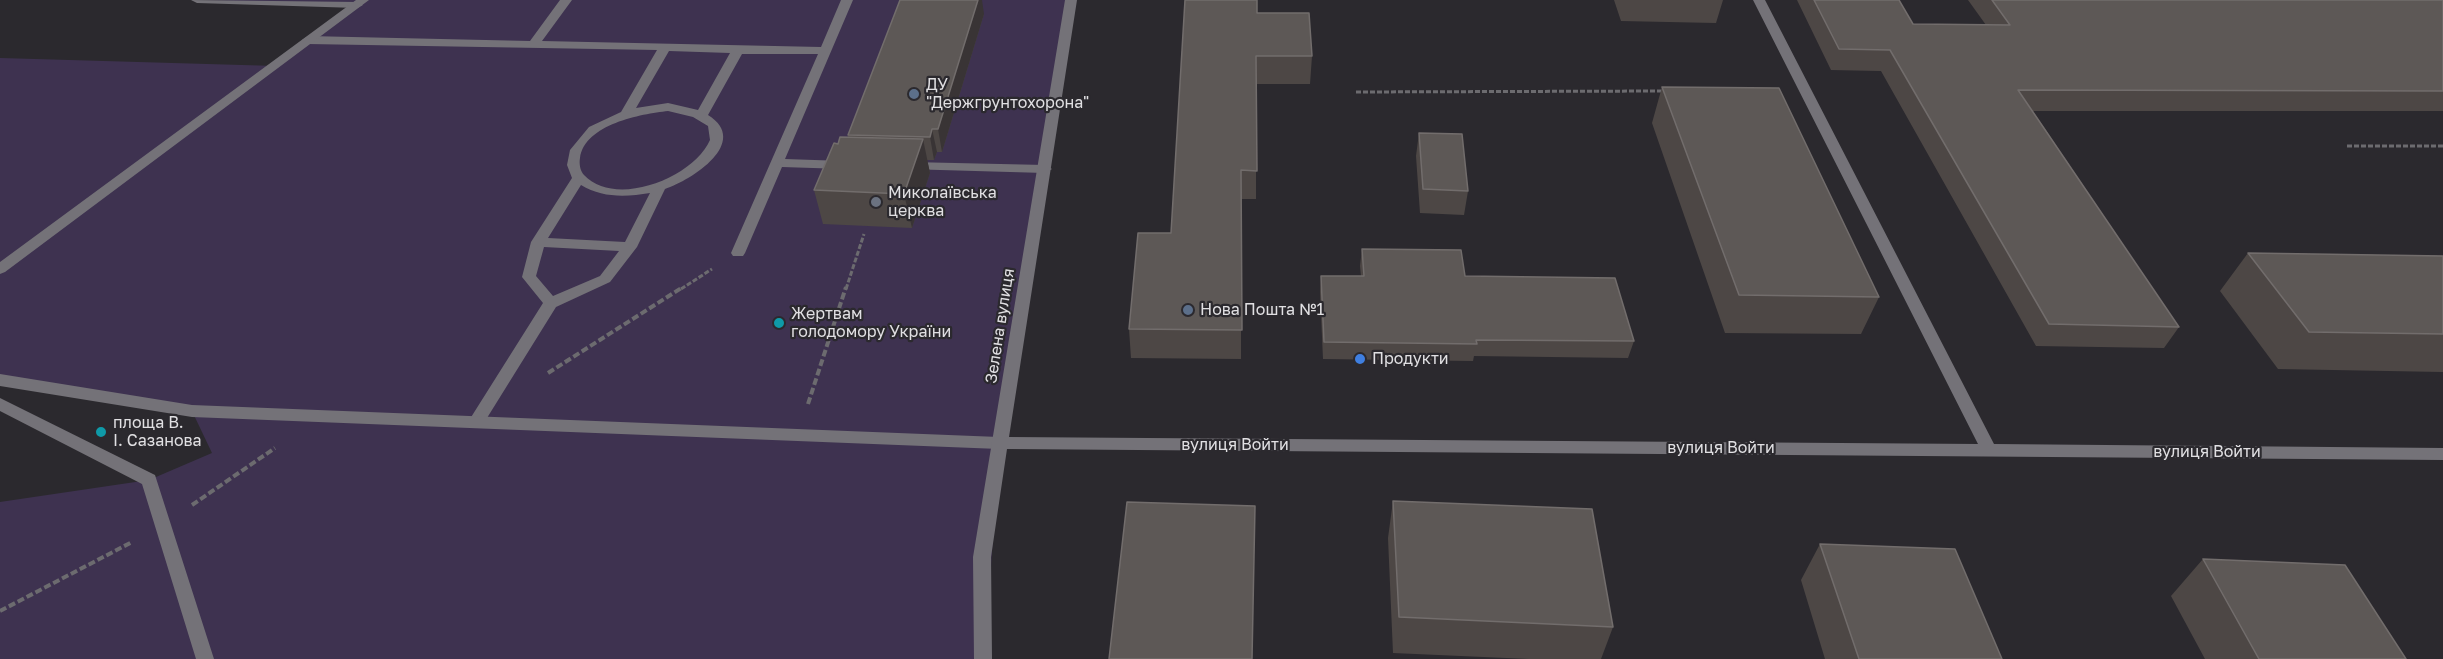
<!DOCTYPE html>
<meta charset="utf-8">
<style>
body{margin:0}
canvas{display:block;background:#2b292e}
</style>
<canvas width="2443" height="659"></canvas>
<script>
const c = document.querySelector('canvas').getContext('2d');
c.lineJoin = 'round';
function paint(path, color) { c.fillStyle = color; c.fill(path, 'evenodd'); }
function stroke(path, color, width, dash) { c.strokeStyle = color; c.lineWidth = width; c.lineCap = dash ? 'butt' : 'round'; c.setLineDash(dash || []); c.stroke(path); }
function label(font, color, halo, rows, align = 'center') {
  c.font = font + ' "Golos Text",sans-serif'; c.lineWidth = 4.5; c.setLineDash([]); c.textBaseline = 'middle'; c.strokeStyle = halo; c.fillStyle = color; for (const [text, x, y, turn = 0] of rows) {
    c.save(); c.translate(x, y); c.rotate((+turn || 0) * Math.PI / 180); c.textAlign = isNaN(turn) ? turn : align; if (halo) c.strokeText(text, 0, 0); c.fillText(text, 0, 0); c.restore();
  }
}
const green = new Path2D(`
 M197,0h873l-71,443 -14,216h-985v-157l149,-22 63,-27 -20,-42 -192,-31v-322l276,8 79,-62z`);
const pathFar1 = new Path2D(`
 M1356,92l308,-1
 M2347,146h96
 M681,289l31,-20
 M846,289l18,-55`);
const path = new Path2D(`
 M548,373l135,-86
 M808,404l38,-117
 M192,505l83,-57
 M0,611l132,-69`);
const service = new Path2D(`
 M560,0h12l-30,41 279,6 20,-47h12l-68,159 59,2 7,4 -7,4 -62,-2 -37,86 -2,3h-10l-2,-3 87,-199h-76l-34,61c43,27 -16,65 -43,74l-28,58 -27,35 -54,25 -74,119h-12l-2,-4 75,-119 -21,-26 9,-35 41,-64 -5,-13 3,-15 19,-23 32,-15 36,-62 -349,-6 -6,-4 6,-4 222,5zM669,51l61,2 -32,57 -30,-7 -32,5zM668,111l25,6 15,9 2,14c-16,37 -94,69 -126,35 -4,-4 -5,-12 -4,-17 5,-34 61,-44 88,-47zM581,185c21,13 45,12 69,8l-25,49 -77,-4zM544,247l75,4 -19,25 -47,20 -17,-20z
 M910,162l135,3 7,4 -7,4 -140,-4 -2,-3z`);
const pedestrian = new Path2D(`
 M0,374l192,31 807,32 6,2 2,4 -2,4 -6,2 -807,-32 -192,-31z`);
const minor = new Path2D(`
 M191,0l166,2 6,3 -6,3 -160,-5z
 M1065,0h12l-68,437 969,7 -225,-444h12l229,444 449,4v12l-1436,-11 -16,108 1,102h-18l-1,-102z`);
const tertiary = new Path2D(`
 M356,0h13l-364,272 -5,2v-12z
 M0,398l155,77 59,184h-18l-54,-175 -142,-73z`);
const wall = new Path2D(`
 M1614,0h109l-7,23 -95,-2z
 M1797,0h102l14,24 73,1 -18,-25h475v111h-410l146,216 -15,21 -128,-2 -155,-275 -50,-1z
 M1257,13l55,43 -2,28h-54v115h-15v160l-110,-1 -2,-29 42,-96z
 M984,14l-42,138h-5l-3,8h-7l3,13 -18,55 -89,-4 -9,-34 34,-53v-2z
 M1662,87l217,210 -18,37 -136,-1 -73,-210z
 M1419,133l49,58 -4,24 -44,-2 -4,-57z
 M1362,249l103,27 169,65 -6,17 -154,-2 -1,5 -150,-2 -3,-67 1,-16h40l-1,-10z
 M2248,253l195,3v116l-165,-3 -58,-78z
 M1393,501l220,126 -12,32h-72l-136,-6 -5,-115z
 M1820,544l182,115h-177l-24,-79z
 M2203,559l203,100h-201l-34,-63z`);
const shadedWall = new Path2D(`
 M978,0h4l2,14 -42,138 -4,-23z
 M932,129l5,23 -3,8 -4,-23z
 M923,139l7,34 -18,55 -8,-34z`);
const building = new Path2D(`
 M900,0h78l-40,129h-6l-2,8 -82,-2z
 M1185,0h72v13h52l3,43h-56l1,115 -16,-1 1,160 -113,-1 9,-96h33z
 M1814,0h85l14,24 97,1 -18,-25h451v91l-425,-1 161,237 -130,-3 -159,-274 -51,-1z
 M1662,87l117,1 100,209 -140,-2z
 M1419,133l43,1 6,57 -45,-2z
 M840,137l83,2 -19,55 -90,-4 20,-47 4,1z
 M1362,249l99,1 4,26 150,2 19,63 -158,-1 1,4 -153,-2 -3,-66h43z
 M2248,253l195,3v78l-134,-2z
 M1393,501l199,8 21,118 -214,-10z
 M1127,502l128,4 -3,153h-143z
 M1820,544l135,5 47,110h-143z
 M2203,559l142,6 61,94h-147z`);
const markers = [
 [914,94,6,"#5c6f8a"],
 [876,202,6,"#6b7280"],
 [1188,310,6,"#5c6f8a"],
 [779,323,6,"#0f9aa8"],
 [1360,359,6,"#3f7fe0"],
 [101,432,6,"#0f9aa8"]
];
const poiNames = [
 ["ДУ",926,85],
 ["\"Держгрунтохорона\"",926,103],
 ["Миколаївська",888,193],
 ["церква",888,211],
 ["Нова Пошта №1",1200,310],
 ["Жертвам",791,314],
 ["голодомору України",791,332],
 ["Продукти",1372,359],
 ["площа В.",113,423],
 ["І. Сазанова",113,441]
];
const streetNames = [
 ["Зелена вулиця",1000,326,-81],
 ["вулиця Войти",1235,445],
 ["вулиця Войти",1721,448],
 ["вулиця Войти",2207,452]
];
paint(green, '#3e3250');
stroke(pathFar1, '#6c6b6f', 3, [5, 2]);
stroke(path, '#6c6b6f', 4, [7, 3]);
paint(service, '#747278');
paint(pedestrian, '#747278');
paint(minor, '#747278');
paint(tertiary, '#747278');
paint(wall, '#4d4745');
paint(shadedWall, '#393435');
paint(building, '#5d5856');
stroke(building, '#726d6c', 1.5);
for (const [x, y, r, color] of markers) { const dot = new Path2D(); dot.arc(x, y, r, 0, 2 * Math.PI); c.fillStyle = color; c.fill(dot); stroke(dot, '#2b292e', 2); }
label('16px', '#e1e0e3', '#2b292e', poiNames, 'left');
label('16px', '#e1e0e3', '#2b292e', streetNames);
</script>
